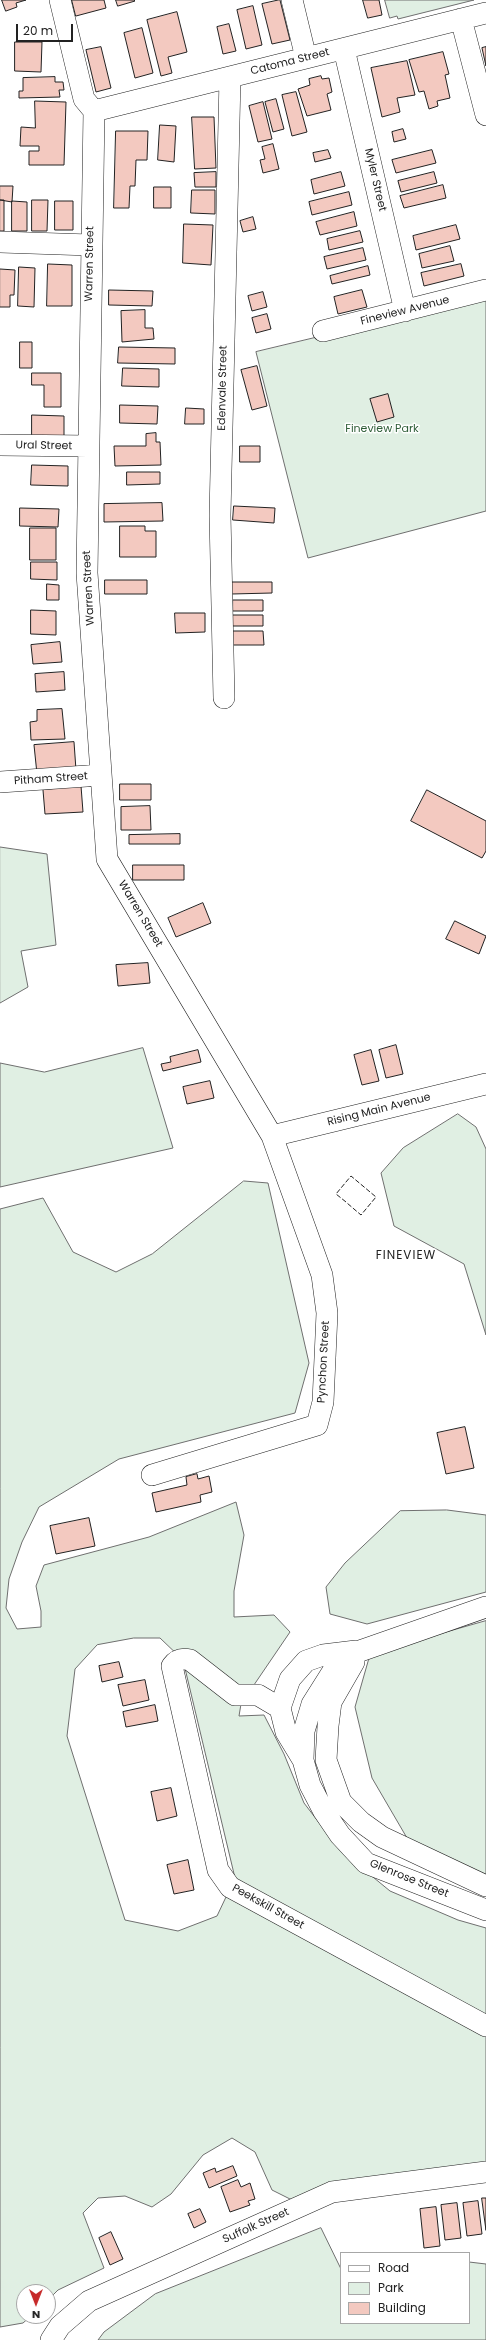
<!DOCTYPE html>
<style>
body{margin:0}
#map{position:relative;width:486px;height:2340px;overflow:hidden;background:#fff;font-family:Poppins,sans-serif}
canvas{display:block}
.legend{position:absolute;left:340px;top:2252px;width:130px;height:72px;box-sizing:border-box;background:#fff;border:1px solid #a7a7a7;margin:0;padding:5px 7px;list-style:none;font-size:12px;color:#222}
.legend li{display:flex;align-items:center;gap:8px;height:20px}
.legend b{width:20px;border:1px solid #a7a7a7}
.north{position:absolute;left:16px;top:2284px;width:40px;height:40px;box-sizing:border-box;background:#fff;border:1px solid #a7a7a7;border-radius:50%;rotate:180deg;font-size:11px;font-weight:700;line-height:16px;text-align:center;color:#222}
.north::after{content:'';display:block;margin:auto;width:14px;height:18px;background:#c62828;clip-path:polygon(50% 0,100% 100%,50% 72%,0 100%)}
.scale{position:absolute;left:16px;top:24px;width:57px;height:18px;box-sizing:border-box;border:2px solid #222;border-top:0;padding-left:5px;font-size:12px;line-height:14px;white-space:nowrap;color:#222;-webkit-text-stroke:3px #fff;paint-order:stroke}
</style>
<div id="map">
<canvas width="486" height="2340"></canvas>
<ul class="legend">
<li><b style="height:5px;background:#fff"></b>Road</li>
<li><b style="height:11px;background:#e0efe3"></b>Park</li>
<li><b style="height:11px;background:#f3c9c0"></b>Building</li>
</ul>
<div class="north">N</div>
<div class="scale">20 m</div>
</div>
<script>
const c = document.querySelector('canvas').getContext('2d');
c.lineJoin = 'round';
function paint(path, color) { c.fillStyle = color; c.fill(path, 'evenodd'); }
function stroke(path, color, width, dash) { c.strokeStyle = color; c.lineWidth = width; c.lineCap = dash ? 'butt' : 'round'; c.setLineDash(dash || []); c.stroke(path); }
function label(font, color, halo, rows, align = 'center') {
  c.font = font + ' Poppins,sans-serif'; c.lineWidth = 3; c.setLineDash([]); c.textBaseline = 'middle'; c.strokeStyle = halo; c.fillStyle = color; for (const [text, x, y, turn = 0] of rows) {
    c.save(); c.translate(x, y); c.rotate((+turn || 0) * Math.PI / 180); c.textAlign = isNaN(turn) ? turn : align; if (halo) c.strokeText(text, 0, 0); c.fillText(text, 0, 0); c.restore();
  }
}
const green = new Path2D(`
 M385,0h89l-76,19 -1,-3 -7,2z
 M486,297v214l-178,47 -52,-206z
 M0,847l47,7 9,91 -35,6 7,36 -28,16z
 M143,1048l30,100 -173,39v-124l44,9z
 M458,1114l18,13 10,22v186l-22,-71 -70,-38 -13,-53 22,-25z
 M244,1181l24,2 41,180 -14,50 -176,46 -80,48 -17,35 -13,37 -3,29 11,21 24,-2v-16l-5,-25 8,-21 105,-28 87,-35 8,33 -10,56v26l40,-2 16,17 -49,72 -2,12 25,-1 20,39 20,49 36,47 50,41 68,29 28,8v239l-190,35 -24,-12 -17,-38 -23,-14 -29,17 -32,39 -19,13 -27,-11 -27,2 -15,15 21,55 -46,22 -10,10v-8h-24v24h7l-8,7 -23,4v-1118l43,-11 30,54 43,20 36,-18zM134,1638h26l23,22 52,218 -18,38 -39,15 -53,-11 -58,-184 8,-67 22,-24z
 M447,1510l39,5v77l-119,32 -37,-10 -4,-27 19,-24 55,-52z
 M486,1621v255l-79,-38 -35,-60 -17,-71 14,-49 70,-24z
 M321,2228l20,41v54h128v-61l17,2v76h-388l6,-8 51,-38z`);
const building = new Path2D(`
 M2,0h24l-10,3 1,4 -11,4z
 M72,0h32l2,8 -30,8z
 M116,0h18l1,1 -17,5z
 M280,0l10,40 -18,4 -10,-40z
 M363,0h16l3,15 -14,3z
 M253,6l9,39 -16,4 -9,-39z
 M177,12l10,40 -19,5 4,16 -11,3 -14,-56z
 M229,24l7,27 -13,3 -6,-27z
 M142,28l11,45 -18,5 -11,-45z
 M15,42h27l-1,30 -26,-1z
 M101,47l10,41 -15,4 -10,-42z
 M486,47v19l-4,-18z
 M443,52l6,22 -4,1 5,23 -13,3 1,5 -9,3 -5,-18 -5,1 -10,-32z
 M407,61l8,34 -18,3 3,14 -18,5 -11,-49z
 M321,76l1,3 7,-1 3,14 -5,2 4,16 -24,6 -9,-27 12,-4 -1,-6z
 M55,77v5h8l1,8h-5l1,7 -41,1v-7h4v-13z
 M296,92l11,40 -15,4 -10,-41z
 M276,99l8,30 -11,3 -8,-30z
 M35,101l31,1 -2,63h-35v-14h10v-5h-19l1,-19 14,1z
 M263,102l9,37 -14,3 -9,-36z
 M192,117h22l2,51 -21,1z
 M160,125l16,1 -2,36 -16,-2z
 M403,129l3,10 -12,3 -2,-10z
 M116,131h32l-1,29h-11l-1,26h-5l-1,22h-15z
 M273,144l6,25 -16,4 -3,-13 5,-1 -3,-12z
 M328,150l3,8 -16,4 -2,-9z
 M432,150l4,13 -40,10 -4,-13z
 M216,172v15h-21l-1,-14z
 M341,172l4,14 -31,8 -3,-14z
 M434,172l3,11 -36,9 -3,-11z
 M443,185l3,13 -42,10 -4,-12z
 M0,186h13l-1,16 -12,-2z
 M154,187h17v21h-17z
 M192,190h23v24l-24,-1z
 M349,192l3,13 -40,10 -3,-13z
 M0,200h4v31h-4z
 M32,200h16l-1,31h-15z
 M12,201l15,1v29h-15z
 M55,201h18v29h-18z
 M354,212l3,14 -37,9 -4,-13z
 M253,217l3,12 -13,3 -3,-11z
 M184,224l29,1 -2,40 -28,-2z
 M456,225l4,14 -44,11 -3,-14z
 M360,231l3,11 -34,8 -2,-11z
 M450,246l4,15 -32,7 -3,-14z
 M363,248l3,12 -39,9 -3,-12z
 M48,264l24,1v41h-25z
 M461,264l3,12 -40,10 -3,-13z
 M368,266l2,9 -38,9 -2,-8z
 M19,267l16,1 -1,39 -16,-1z
 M0,269l15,1 -1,25h-4v12h-10z
 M109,290l44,1 -1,15 -43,-1z
 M362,290l5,17 -29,7 -4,-17z
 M263,292l4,15 -15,4 -4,-15z
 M145,310v18h8l1,11 -32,3 -1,-31z
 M267,314l4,15 -15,4 -4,-15z
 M20,342h12v26h-12z
 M119,347l56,1v16l-57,-1z
 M257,366l10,40 -15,4 -11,-40z
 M123,368l36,1v18l-37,-1z
 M32,373h29v34h-17v-22h-12z
 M388,394l6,23 -17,5 -7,-23z
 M120,405l38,1 -1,18 -37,-1z
 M186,408l18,1v15h-19z
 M32,415l32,1v21l-32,-1z
 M156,433v9h4l1,23 -46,1 -1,-20h32v-12z
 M240,446h20v16h-20z
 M32,465l36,1v20l-37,-1z
 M127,472h33v12l-33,1z
 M162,503l1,18 -59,1v-18z
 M234,506l41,2 -1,15 -41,-3z
 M20,508l39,1 -1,18 -38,-1z
 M120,526h25v5h11v26h-36z
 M30,528h26v32h-26z
 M31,562h26v18l-26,-1z
 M105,580h42v14h-42z
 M232,582h40v11l-40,1z
 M47,584l12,1v15h-12z
 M233,600h30v11h-30z
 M31,610l25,1v24l-25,-1z
 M175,613h30v19l-29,1z
 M231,615h32v11h-32z
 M233,631h30l1,14h-31z
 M60,642l2,20 -29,2 -2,-19z
 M64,672l1,18 -29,2 -1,-18z
 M62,709l3,30 -34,1 -1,-18 7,-1v-11z
 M74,742l2,28 -39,4 -3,-29z
 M120,784h31v16h-31z
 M81,786l2,26 -38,2 -2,-24z
 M427,790l59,31v30l-4,7 -71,-37z
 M150,806l1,24h-30v-23z
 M180,834v10h-51v-9z
 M133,865h51v15h-51z
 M203,903l8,20 -35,14 -8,-19z
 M455,921l31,15 -7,18 -33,-15z
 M148,963l2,20 -32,3 -2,-21z
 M396,1045l7,29 -17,4 -7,-28z
 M198,1050l3,12 -38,9 -2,-7 10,-2 -1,-5z
 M371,1050l8,31 -17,4 -8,-30z
 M210,1081l4,17 -27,6 -4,-17z
 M465,1427l9,41 -28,6 -9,-41z
 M197,1474l1,5 11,-3 3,16 -12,3 1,7 -45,10 -4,-19 35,-8 -1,-8z
 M89,1518l6,28 -39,8 -6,-28z
 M119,1662l4,15 -21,5 -3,-16z
 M145,1680l4,20 -26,6 -5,-21z
 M155,1705l3,16 -32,6 -3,-15z
 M171,1788l6,28 -20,5 -6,-29z
 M188,1860l6,30 -20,4 -7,-29z
 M233,2166l4,10 -28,12 -6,-15 12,-5 1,4z
 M238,2180l3,7 9,-4 5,16 -7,2 2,4 -20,7 -9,-25z
 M482,2198h4v32z
 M478,2201l4,33 -15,2 -4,-33z
 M457,2203l4,35 -16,2 -4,-35z
 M436,2207l4,39 -16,2 -4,-39z
 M200,2209l6,13 -12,6 -6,-14z
 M111,2232l12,27 -13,6 -11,-27z`);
const minor = new Path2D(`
 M60,0l24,99 10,12 -7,462 20,286 165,277 50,139 5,38 -2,45 -2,44 -6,23 -165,50
 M292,0l14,58
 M461,19l25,96
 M344,49l61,262
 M94,111l392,-98
 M0,242l90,3
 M323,331l163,-41
 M0,445l88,1
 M224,698l-4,-183 10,-437
 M0,782l101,-7
 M272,1136l214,-52
 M486,1607l-126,44 -24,15 -24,38 -8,27 -1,29 7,25 13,25 17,25 26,28 120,47
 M354,1662l-23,40 -3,24 -2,34 15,42 20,20 21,15 104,49
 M280,1708l-22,-13h-23l-45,-35c-8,-2 -13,-1 -18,6l46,204 12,17 256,139
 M303,1760l-17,-28 -6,-24 10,-29 16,-18 17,-6 33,-4
 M51,2340l9,-14 29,-25 243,-109 154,-20`);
const fence = new Path2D(`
 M346,1202l-10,-8 15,-18 25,21 -15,18 -14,-12`);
const streetNames = [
 ["Catoma Street",290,62,-14],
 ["Myler Street",375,180,77],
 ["Warren Street",90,264,-89],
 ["Fineview Avenue",405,311,-14],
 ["Edenvale Street",223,388,-89],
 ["Ural Street",44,446,1],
 ["Warren Street",89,588,-93],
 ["Pitham Street",51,779,-4],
 ["Warren Street",140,914,59],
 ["Rising Main Avenue",379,1110,-14],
 ["Pynchon Street",324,1362,-87],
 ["Glenrose Street",409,1879,22],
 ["Peekskill Street",268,1907,29],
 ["Suffolk Street",256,2226,-24]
];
const parkNames = [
 ["Fineview Park",382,429]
];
const neighbourhoodNames = [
 ["FINEVIEW",406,1256]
];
paint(green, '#e0efe3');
stroke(green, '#6f6f6f', 1);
paint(building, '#f3c9c0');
stroke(building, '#222', 1);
stroke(minor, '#222', 22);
stroke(minor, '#fff', 21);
stroke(fence, '#222', 1, [5, 2]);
label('11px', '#222', '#fff', streetNames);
label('11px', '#2f5e38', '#fff', parkNames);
c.letterSpacing = '1px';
label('12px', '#222', '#fff', neighbourhoodNames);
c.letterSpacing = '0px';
</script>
